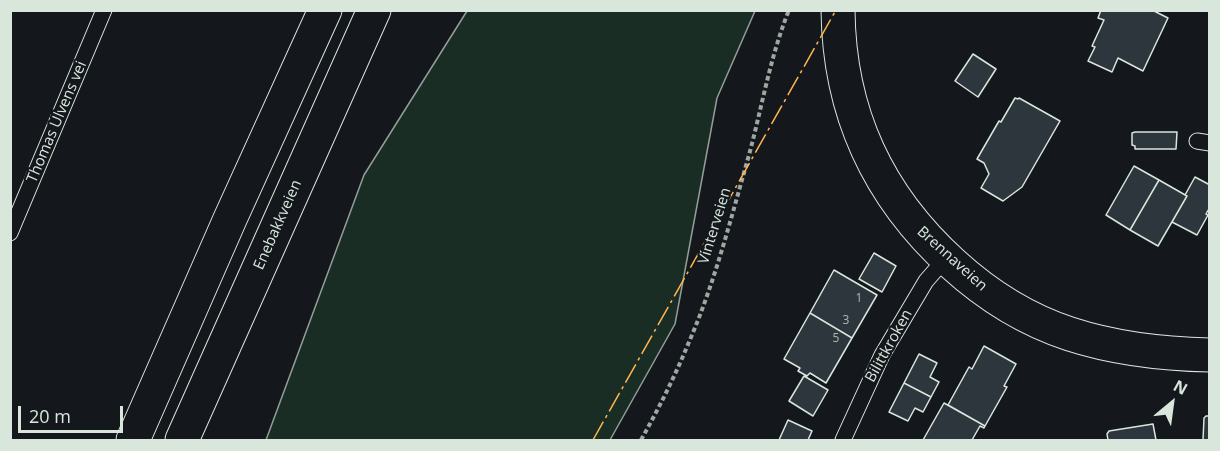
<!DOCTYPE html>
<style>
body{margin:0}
#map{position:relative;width:1220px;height:451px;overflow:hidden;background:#14181c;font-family:"Open Sans",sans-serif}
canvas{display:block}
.frame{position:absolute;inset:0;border:12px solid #d8e6dc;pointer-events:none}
.north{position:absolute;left:1142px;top:373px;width:60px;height:60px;-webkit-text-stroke:4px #14181c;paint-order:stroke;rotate:29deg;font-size:16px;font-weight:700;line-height:24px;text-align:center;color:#d8e6dc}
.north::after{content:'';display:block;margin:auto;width:21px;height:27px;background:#d8e6dc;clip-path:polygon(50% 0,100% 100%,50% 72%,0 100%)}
.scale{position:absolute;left:18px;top:406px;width:105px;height:27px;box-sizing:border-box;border:3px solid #d8e6dc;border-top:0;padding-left:8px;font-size:18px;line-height:21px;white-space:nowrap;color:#d8e6dc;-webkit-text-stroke:4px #14181c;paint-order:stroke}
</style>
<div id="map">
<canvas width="1220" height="451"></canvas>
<div class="frame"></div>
<div class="north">N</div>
<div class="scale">20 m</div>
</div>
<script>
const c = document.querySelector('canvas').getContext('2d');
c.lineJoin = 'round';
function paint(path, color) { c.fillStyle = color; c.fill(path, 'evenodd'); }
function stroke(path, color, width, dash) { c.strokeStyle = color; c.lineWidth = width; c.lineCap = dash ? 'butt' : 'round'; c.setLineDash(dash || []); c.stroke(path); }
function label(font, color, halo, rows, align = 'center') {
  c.font = font + ' "Open Sans",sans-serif'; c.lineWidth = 4.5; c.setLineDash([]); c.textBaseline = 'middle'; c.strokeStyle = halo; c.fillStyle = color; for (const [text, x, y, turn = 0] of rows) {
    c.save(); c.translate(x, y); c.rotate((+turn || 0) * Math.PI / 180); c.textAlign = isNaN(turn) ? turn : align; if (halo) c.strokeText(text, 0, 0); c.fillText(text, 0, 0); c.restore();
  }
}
const green = new Path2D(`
 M467,11h288l-38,87 -42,226 -65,116h-344l98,-265z`);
const building = new Path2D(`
 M1101,10h51l16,8 -25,53 -25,-13 -6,14 -24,-11 7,-14 -3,-1 12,-26 -6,-2z
 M973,54l23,15 -18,28 -23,-16z
 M1015,98l3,1 1,-1 41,23 -38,66 -19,14 -22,-13 8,-14 -5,-11 -7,-4 22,-38 2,1z
 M1135,132h42l-1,17h-41v-3l-3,-1v-12z
 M1134,166l25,14 -29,50 -24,-15z
 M1195,177l15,8v22l-4,7 2,1 -11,20 -25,-13 15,-26 -2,-1z
 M1159,180l28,16 -29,50 -28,-16z
 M874,253l22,13 -14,26 -23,-13z
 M834,270l43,25 -25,43 -42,-25z
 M810,313l42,25 -26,45 -16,-10 -3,3 -9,-5 2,-3 -16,-9z
 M984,346l32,18 -12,22 3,1 -22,39 -37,-21 21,-38 3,2z
 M919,354l18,9 -7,14 9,5 -8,15 -27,-14z
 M804,376l24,14 -15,26 -24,-15z
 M904,383l27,14 -8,15 -8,-4 -7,13 -19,-9z
 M944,403l41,23 -1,2 -4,-2 -8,14h-49z
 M1206,416h4v24h-7l1,-22z
 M788,420l24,11 -4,9h-29z
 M1153,424l3,16h-48l-1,-6 2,-3z`);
const path = new Path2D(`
 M641,440c18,-32 34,-64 48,-98 26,-60 42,-124 60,-187 13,-48 21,-98 40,-145`);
const service = new Path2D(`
 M1197,141l13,2
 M10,233l94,-223
 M843,440l39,-85 44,-74 20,-23`);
const tertiary = new Path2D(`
 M838,10c1,103 40,186 115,254 34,31 74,56 117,70 46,15 92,20 140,21`);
const trunk = new Path2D(`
 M133,440l97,-221 95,-209
 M182,440l192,-430`);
const power = new Path2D(`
 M593,440l243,-430`);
const numberNames = [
 ["1",859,299],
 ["3",846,321],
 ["5",836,339]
];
const streetNames = [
 ["Thomas Ulvens vei",57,122,-67],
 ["Enebakkveien",278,225,-66],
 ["Vinterveien",715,226,-73],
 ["Brennaveien",952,259,42],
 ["Bilittkroken",889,346,-61]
];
paint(green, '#1a2d24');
stroke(green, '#939e99', 1.5);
paint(building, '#2c363c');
stroke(building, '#d8e6dc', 1.5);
stroke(service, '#d8e6dc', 17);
stroke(tertiary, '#d8e6dc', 35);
stroke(trunk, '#d8e6dc', 35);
stroke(path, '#9da8a2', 4, [4.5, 3]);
stroke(service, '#14181c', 15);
stroke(tertiary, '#14181c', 33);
stroke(trunk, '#14181c', 33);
stroke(power, '#ffb74d', 1.5, [21, 4.5, 3, 4.5]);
label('12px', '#adbab4', null, numberNames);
label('15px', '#d8e6dc', '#14181c', streetNames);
</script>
